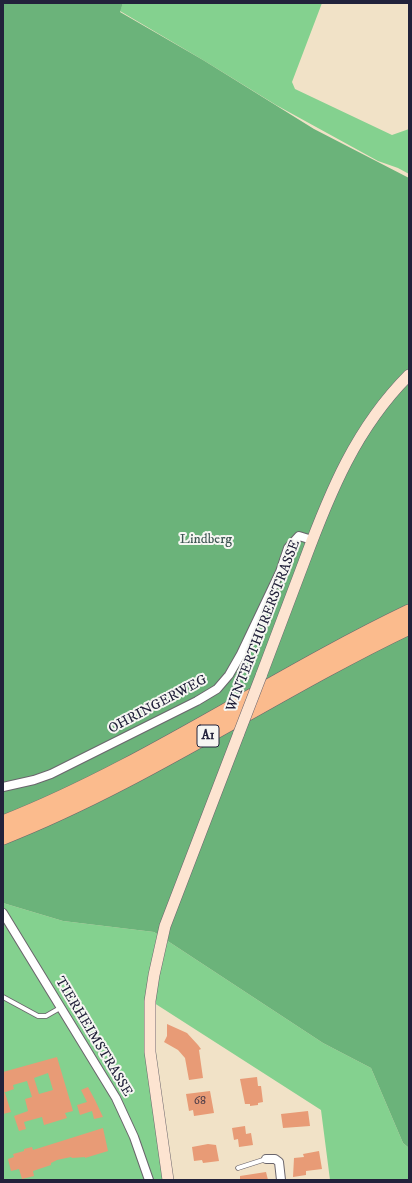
<!DOCTYPE html>
<style>
body{margin:0}
#map{position:relative;width:412px;height:1183px;overflow:hidden;background:#f1e2c7;font-family:"IM FELL DW Pica",serif}
canvas{display:block}
.frame{position:absolute;inset:0;border:4px solid #22223b;pointer-events:none}
</style>
<div id="map">
<canvas width="412" height="1183"></canvas>
<div class="frame"></div>
</div>
<script>
const c = document.querySelector('canvas').getContext('2d');
c.lineJoin = 'round';
function paint(path, color) { c.fillStyle = color; c.fill(path, 'evenodd'); }
function stroke(path, color, width, dash) { c.strokeStyle = color; c.lineWidth = width; c.lineCap = dash ? 'butt' : 'round'; c.setLineDash(dash || []); c.stroke(path); }
function label(font, color, halo, rows, align = 'center') {
  c.font = font + ' "IM FELL DW Pica",serif'; c.lineWidth = 4; c.setLineDash([]); c.textBaseline = 'middle'; c.strokeStyle = halo; c.fillStyle = color; for (const [text, x, y, turn = 0] of rows) {
    c.save(); c.translate(x, y); c.rotate((+turn || 0) * Math.PI / 180); c.textAlign = isNaN(turn) ? turn : align; if (halo) c.strokeText(text, 0, 0); c.fillText(text, 0, 0); c.restore();
  }
}
const green = new Path2D(`
 M123,3h199l-30,79 3,7 97,46 17,-6v45l-11,-6 -20,-7 -102,-56 -73,-45 -83,-49z
 M3,903l60,18 91,11 169,111 48,25 32,75 6,5v32h-79l-9,-70 -170,-109 17,179h-165z`);
const forest = new Path2D(`
 M3,3h120l-3,9 83,48 111,69 95,49v970l-6,-5 -32,-75 -48,-25 -169,-111 -91,-11 -60,-18z`);
const building = new Path2D(`
 M167,1024l20,9 11,12 3,4 -2,1 4,28 -14,2 -4,-22 -7,-8 -14,-8 3,-6z
 M57,1057l16,54 -8,2 2,5 -23,7 -2,-8 -18,5 2,7 -7,2 -5,-15 14,-5 -3,-12 7,-2 -5,-16 -14,4 1,4 -11,4v-21zM48,1073l5,17 -14,4 -5,-16z
 M257,1077l1,9h3l2,16 -5,1v2l-8,1v-2h-5l-5,-25z
 M88,1087l7,13 8,17 -9,2 -2,-8 -12,4 -3,-10 10,-3 -6,-12z
 M210,1091l4,22 -20,3 -1,-6 -4,1 -3,-17z
 M3,1093h2l6,19 -8,2z
 M308,1111l2,15 -27,2 -2,-14z
 M245,1126l1,8 5,-1 2,12 -14,2 -1,-8 -4,1 -2,-12z
 M103,1128l5,23 -23,7v-1l-13,1 -1,-1 -14,3 -6,3v2l-18,6 1,5 -12,3 -3,-10 -8,2 -3,-12 6,-2 -1,-3 11,-3v-2l8,-2 1,3z
 M208,1144l8,1 3,16 -16,2 -1,-3 -8,1 -2,-14z
 M319,1151l3,18 -16,2v4l-13,2 1,-19 10,-1 -1,-3z
 M266,1172l2,8h-28v-4z`);
const lane = new Path2D(`
 M3,997l35,19h8l14,-8
 M238,1168l28,-9`);
const street = new Path2D(`
 M3,787l31,-7 17,-6 146,-73 20,-12 12,-14 12,-21 39,-82 8,-24 11,-12 13,4
 M3,913l113,185 18,39 15,43
 M266,1159h9l4,3 2,18`);
const secondary = new Path2D(`
 M261,676c14,-38 29,-76 43,-114 26,-70 52,-134 105,-187
 M168,1180l-18,-128v-51l4,-26 11,-49 74,-193`);
const highway = new Path2D(`
 M3,823c142,-56 268,-145 406,-211
 M3,837c142,-56 268,-144 406,-210`);
const secondaryBridge = new Path2D(`
 M239,733l22,-57`);
const numberNames = [
 ["68",200,1102]
];
const shields = [
 [208,736,22]
];
const shieldNames = [
 ["A1",208,736]
];
const parkNames = [
 ["Lindberg",206,540]
];
const streetNames = [
 ["WINTERTHURERSTRASSE",264,626,-69],
 ["OHRINGERWEG",158,705,-28],
 ["TIERHEIMSTRASSE",93,1037,59]
];
paint(green, '#84d18f');
paint(forest, '#6bb37a');
paint(building, '#e89b76');
stroke(lane, '#6a656c', 5.5);
stroke(street, '#6a656c', 10);
stroke(secondary, '#6a656c', 12);
stroke(highway, '#6a656c', 16);
stroke(lane, '#fff', 4);
stroke(street, '#fff', 8);
stroke(secondary, '#fde4d1', 11);
stroke(highway, '#fbbb8d', 15);
stroke(secondaryBridge, '#6a656c', 12, []);
stroke(secondaryBridge, '#fde4d1', 11);
label('12px', '#54404a', null, numberNames);
for (const [x, y, w] of shields) { const box = new Path2D(); box.roundRect(x - w / 2, y - 11, w, 22, 3); c.fillStyle = '#f6f6f2'; c.fill(box); stroke(box, '#22223b', 1); }
label('bold 13px', '#22223b', null, shieldNames);
label('14px', '#3f5754', '#f6f6f2', parkNames);
label('14px', '#22223b', '#f6f6f2', streetNames);
</script>
